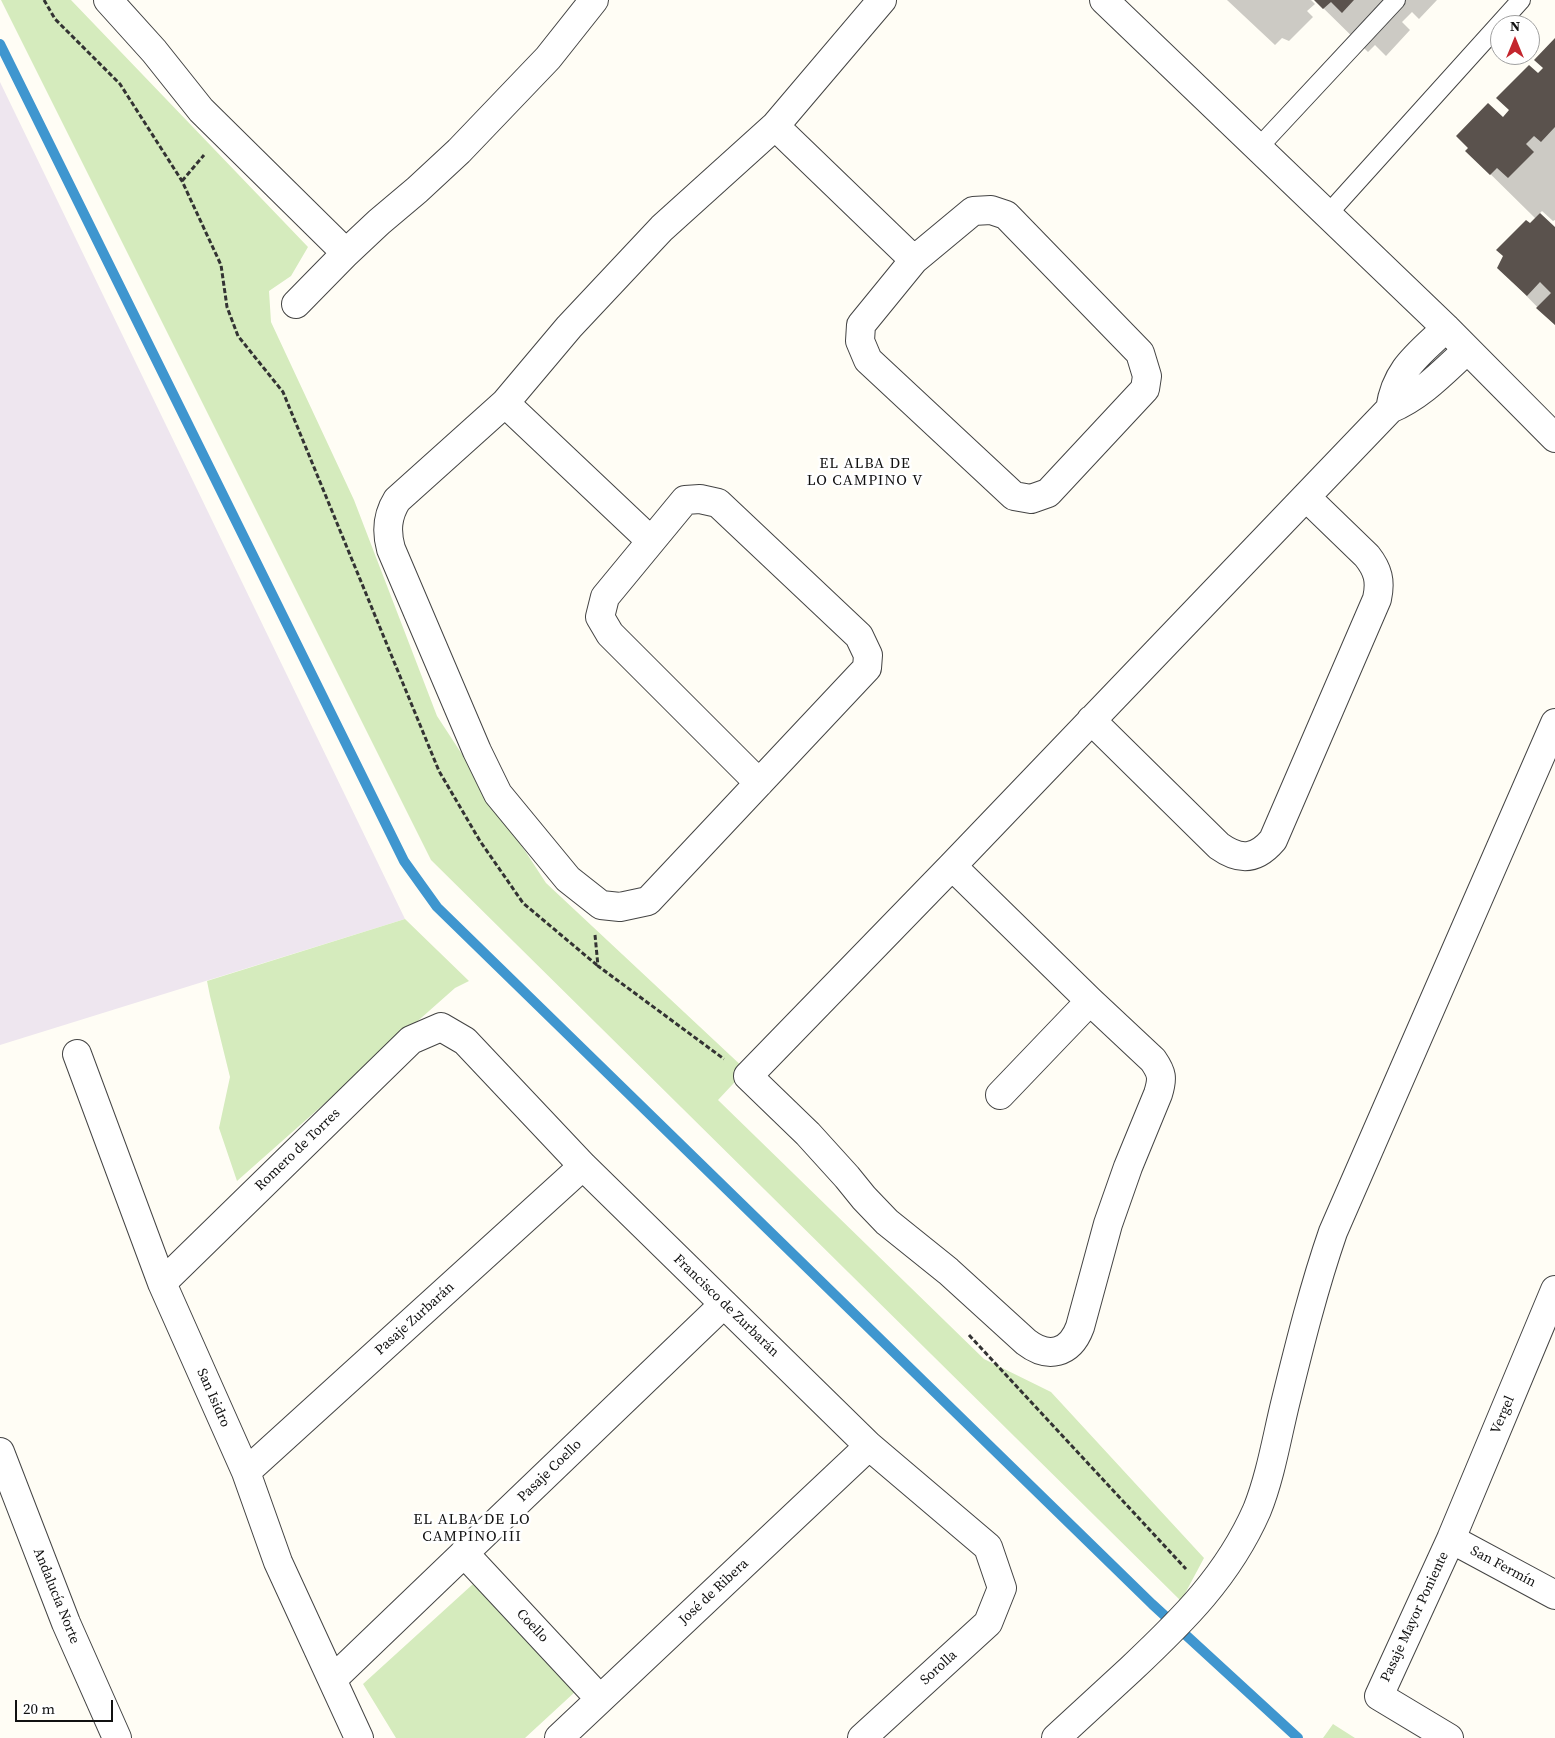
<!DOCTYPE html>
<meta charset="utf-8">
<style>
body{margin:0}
#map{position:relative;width:1555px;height:1738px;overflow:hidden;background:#fffdf5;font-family:"Source Serif 4",serif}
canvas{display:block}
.north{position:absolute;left:1490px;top:15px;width:50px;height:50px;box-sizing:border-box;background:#fff;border:1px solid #a0a0a0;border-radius:50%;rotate:0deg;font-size:14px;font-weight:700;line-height:20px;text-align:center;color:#111}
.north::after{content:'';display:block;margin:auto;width:18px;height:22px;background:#c4262e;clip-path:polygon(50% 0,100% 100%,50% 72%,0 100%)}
.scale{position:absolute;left:15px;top:1700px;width:98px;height:22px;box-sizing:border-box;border:2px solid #111;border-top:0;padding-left:6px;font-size:15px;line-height:18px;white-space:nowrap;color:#111;-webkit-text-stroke:4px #fff;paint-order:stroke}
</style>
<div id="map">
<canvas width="1555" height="1738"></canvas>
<div class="north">N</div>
<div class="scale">20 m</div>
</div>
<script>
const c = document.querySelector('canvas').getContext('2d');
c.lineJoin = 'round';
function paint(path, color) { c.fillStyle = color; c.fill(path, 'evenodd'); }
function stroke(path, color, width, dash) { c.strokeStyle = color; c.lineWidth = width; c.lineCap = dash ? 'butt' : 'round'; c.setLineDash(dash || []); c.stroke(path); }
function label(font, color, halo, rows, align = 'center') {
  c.font = font + ' "Source Serif 4",serif'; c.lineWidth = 5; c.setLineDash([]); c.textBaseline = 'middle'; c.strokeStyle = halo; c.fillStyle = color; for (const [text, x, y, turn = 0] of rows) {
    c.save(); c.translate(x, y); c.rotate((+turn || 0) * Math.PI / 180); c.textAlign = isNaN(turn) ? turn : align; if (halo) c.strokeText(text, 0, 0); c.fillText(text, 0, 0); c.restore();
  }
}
const industrial = new Path2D(`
 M0,82l405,837 -405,126z`);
const green = new Path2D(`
 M1,0h70l237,247 -17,29 -22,15 2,31 83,178 83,216 109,167 200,187 -28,30 266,259 67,33 153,166 -23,43 -750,-741z
 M405,919l64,62 -14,7 -218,193 -18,-53 11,-51 -20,-81 -3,-15z
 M473,1584l103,107 -51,47h-129l-33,-54z
 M1333,1724l22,14h-32z`);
const shadow = new Path2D(`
 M1227,0h84l4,4 -8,7 6,6 -24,24 -7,-3 -7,7z
 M1315,0h122l-18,19 -7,-7 -10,10 8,8 -24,26 -11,-11 -7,7z
 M1555,39v181l-2,1 -11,-10 -3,3 16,15v96l-56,-57 37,-49 -69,-68 36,-33 41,-49z`);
const stream = new Path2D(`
 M0,44l404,817 33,46 715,697 146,134`);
const building = new Path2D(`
 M1314,0h40l-12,13 -11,-11 -8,7z
 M1555,38v89l-14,15 -7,-6 -8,8 8,8 -26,26 -11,-10 -7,7 -25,-24 3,-3 -12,-12 32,-33 15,14 6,-7 -13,-12 33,-33 9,8 5,-5 -9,-8z
 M1540,213l15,14v98l-19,-17 15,-15 -11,-11 -13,14 -30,-28 6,-12 -7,-6 30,-30 4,3z`);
const path = new Path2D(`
 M44,0l11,19 65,65 62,97 39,84 6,42 11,29 45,56 156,379 41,70 43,62 75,63
 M182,181l22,-26
 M595,935l3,31 126,93
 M969,1335l217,234`);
const service = new Path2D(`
 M1258,148l138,-148
 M1327,215l194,-215`);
const minor = new Path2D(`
 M108,0l46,51 47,59 145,143
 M1104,0l342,328 109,110
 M775,126l139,134
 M991,210l15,5 134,138 7,23 -2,13 -97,104 -17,6 -17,-3 -146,-136 -8,-19 1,-16 53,-65 59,-49z
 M296,304l50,-51 33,-31 38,-32 42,-39 89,-93 46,-58
 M505,403l146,138
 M1390,409c6,-40 28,-54 56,-81
 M1091,720l128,126c21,15 37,14 54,-6l104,-241c4,-18 1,-29 -10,-43l-61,-59
 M759,783l-149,-149 -10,-17 5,-20 80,-97 15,-1 18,4 141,133 9,19 -1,13 -219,233 -28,6 -19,-2 -33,-26 -70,-85 -21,-43 -86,-202c-5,-18 -4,-33 6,-49l108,-97 64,-76 93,-99 113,-102 107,-126
 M952,866l138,135 63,59c9,13 10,18 5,34l-30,73 -20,57 -28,103c-10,27 -32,32 -54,15l-78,-71 -61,-49 -23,-24 -17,-21 -39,-43 -60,-58 204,-210 438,-457c31,-13 53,-37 77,-59
 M77,1054l85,229 84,189 32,90 81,176
 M1000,1095l90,-94
 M162,1283l249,-243 30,-13 24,14 118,125 286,280 119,101 14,41 -14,35 -126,115
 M0,1452l66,171 51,115
 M246,1472l337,-306
 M1451,1539l104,56
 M464,1553l136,146
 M333,1679l391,-375
 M559,1738l310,-292
 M1056,1738c25,-23 50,-46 75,-69 52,-49 97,-93 126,-159 14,-35 20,-74 29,-110 14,-57 28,-113 47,-168l222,-509
 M1449,1738l-70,-42 72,-157 104,-249`);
const streetNames = [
 ["Romero de Torres",298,1150,-44],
 ["Francisco de Zurbarán",726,1306,44],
 ["Pasaje Zurbarán",415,1319,-42],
 ["San Isidro",213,1398,66],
 ["Vergel",1503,1415,-67],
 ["Pasaje Coello",550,1471,-44],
 ["San Fermín",1503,1567,28],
 ["José de Ribera",714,1592,-43],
 ["Andalucía Norte",56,1596,68],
 ["Pasaje Mayor Poniente",1415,1617,-65],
 ["Coello",532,1626,47],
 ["Sorolla",939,1668,-42]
];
const neighbourhoodNames = [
 ["EL ALBA DE",865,464],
 ["LO CAMPINO V",865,481],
 ["EL ALBA DE LO",472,1520],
 ["CAMPINO III",472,1537]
];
paint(industrial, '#eee6ef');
paint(green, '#d5ebbd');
paint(shadow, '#0003');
stroke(stream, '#3f96cf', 10);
paint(building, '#5a524d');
stroke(service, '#444', 20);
stroke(minor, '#444', 30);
stroke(path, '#333', 3, [5, 2.5]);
stroke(service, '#fff', 18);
stroke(minor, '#fff', 28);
label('14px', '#111', '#fff', streetNames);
c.letterSpacing = '1px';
label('15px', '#111', '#fff', neighbourhoodNames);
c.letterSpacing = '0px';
</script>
